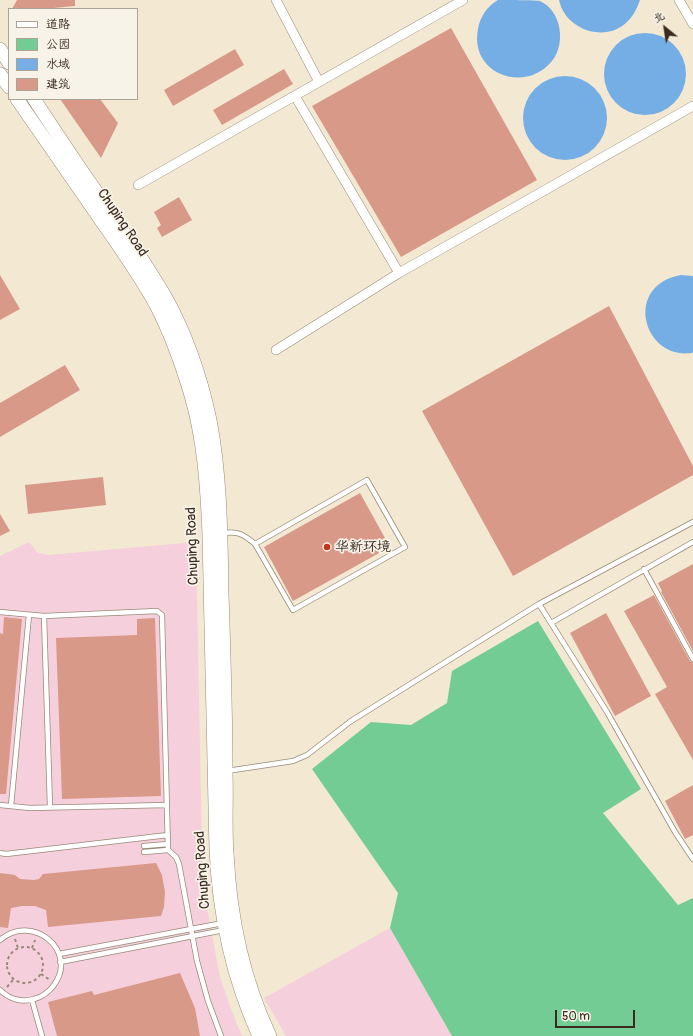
<!DOCTYPE html>
<meta charset="utf-8">
<style>
body{margin:0}
#map{position:relative;width:693px;height:1036px;overflow:hidden;background:#f3e9d3;font-family:Pangolin,"LXGW WenKai TC",sans-serif}
canvas{display:block}
.legend{position:absolute;left:8px;top:8px;width:130px;height:92px;box-sizing:border-box;background:#f7f3e8;border:1px solid #aca397;margin:0;padding:5px 7px;list-style:none;font-size:12px;color:#3b2a1e}
.legend li{display:flex;align-items:center;gap:8px;height:20px}
.legend b{width:20px;border:1px solid #aca397}
.north{position:absolute;left:645px;top:8px;width:40px;height:40px;-webkit-text-stroke:3px #f7f3e8;paint-order:stroke;rotate:330deg;font-size:11px;font-weight:700;line-height:16px;text-align:center;color:#3b2a1e}
.north::after{content:'';display:block;margin:auto;width:14px;height:18px;background:#3b2a1e;clip-path:polygon(50% 0,100% 100%,50% 72%,0 100%)}
.scale{position:absolute;left:555px;top:1010px;width:80px;height:18px;box-sizing:border-box;border:2px solid #3b2a1e;border-top:0;padding-left:5px;font-size:12px;line-height:14px;white-space:nowrap;color:#3b2a1e;-webkit-text-stroke:3px #f7f3e8;paint-order:stroke}
</style>
<div id="map">
<canvas width="693" height="1036"></canvas>
<ul class="legend">
<li><b style="height:5px;background:#fff"></b>道路</li>
<li><b style="height:11px;background:#72cc93"></b>公园</li>
<li><b style="height:11px;background:#75aee5"></b>水域</li>
<li><b style="height:11px;background:#d99989"></b>建筑</li>
</ul>
<div class="north">北</div>
<div class="scale">50 m</div>
</div>
<script>
const c = document.querySelector('canvas').getContext('2d');
c.lineJoin = 'round';
function paint(path, color) { c.fillStyle = color; c.fill(path, 'evenodd'); }
function stroke(path, color, width, dash) { c.strokeStyle = color; c.lineWidth = width; c.lineCap = dash ? 'butt' : 'round'; c.setLineDash(dash || []); c.stroke(path); }
function label(font, color, halo, rows, align = 'center') {
  c.font = font + ' Pangolin,"LXGW WenKai TC",sans-serif'; c.lineWidth = 3.5; c.setLineDash([]); c.textBaseline = 'middle'; c.strokeStyle = halo; c.fillStyle = color; for (const [text, x, y, turn = 0] of rows) {
    c.save(); c.translate(x, y); c.rotate((+turn || 0) * Math.PI / 180); c.textAlign = isNaN(turn) ? turn : align; if (halo) c.strokeText(text, 0, 0); c.fillText(text, 0, 0); c.restore();
  }
}
const built = new Path2D(`
 M29,542l8,10 6,2 5,1 148,-13 6,308 4,53 14,74 11,32 11,27h-242v-480z
 M390,928l62,108h-166l-22,-38z`);
const green = new Path2D(`
 M538,621l103,168 -38,24 75,92 15,-7v138h-241l-62,-108 8,-35 -86,-124 59,-47 40,3 36,-22 5,-32z`);
const water = new Path2D(`
 M498,0c8,0 36,0 42,1 22,10 26,43 12,60 -28,34 -83,12 -74,-32 2,-12 9,-23 20,-29z
 M559,0h81c-3,8 -6,15 -12,21 -22,23 -63,9 -69,-21z
 M604 74a41 41 0 1 1 82 0a41 41 0 1 1-82 0Z
 M523 118a42 42 0 1 1 84 0a42 42 0 1 1-84 0Z
 M681,275l12,1v76l-1,1c-4,0 -9,1 -12,0 -32,-4 -47,-47 -22,-68 7,-6 14,-8 23,-10z`);
const building = new Path2D(`
 M17,0h58v6l-32,3h-31z
 M451,28l86,152 -136,77 -89,-151z
 M235,49l9,16 -71,41 -9,-16z
 M284,69l9,15 -71,41 -9,-15z
 M60,99h40l18,24 -17,35z
 M179,197l13,23 -30,17 -5,-9 4,-3 -7,-13z
 M0,275l20,34 -20,11z
 M609,306l84,160v9l-180,101 -91,-165z
 M65,365l15,25 -80,47v-34z
 M103,477l3,28 -78,9 -3,-29z
 M360,493l30,54 -97,54 -29,-54z
 M0,514l10,17 -10,5z
 M693,564v87l-32,-59 1,-1 -4,-8z
 M654,595l36,66 3,2v97l-38,-66 12,-7 -43,-76z
 M606,613l45,83 -36,20 -45,-83z
 M4,617l18,2 -16,175h-6v-161l3,1z
 M155,618l6,178 -99,3 -6,-161 81,-3v-16z
 M693,785v50l-8,4 -20,-38z
 M156,863l6,12 3,17 -1,15 -3,9 -113,11 -2,-17 -11,-4h-13l-11,2 -3,20 -8,-1v-54l15,2 5,4 14,1 5,-1 4,-5z
 M180,973l15,35 5,28h-143l-9,-34 44,-11 2,4z`);
const path = new Path2D(`
 M15,939l3,9
 M7 965a18 18 0 1 1 36 0a18 18 0 1 1-36 0Z
 M32,948l3,-8
 M41,974l9,6
 M7,987l6,-7`);
const lane = new Path2D(`
 M367,480l38,67 -112,63 -38,-66z
 M223,533c15,-2 20,1 32,11
 M644,569l49,90
 M539,604l68,108 68,120 18,27
 M0,612l44,4 113,-5 5,4 6,235 8,7 3,7 18,97 11,40 13,35
 M44,616l6,191
 M551,623l142,-81
 M227,771l66,-10 14,-6 44,-34 188,-117 154,-82
 M0,805l30,3 137,-3
 M11,806l18,-191
 M144,846l24,-2
 M144,852l24,-2
 M0,853l6,1 162,-19
 M0,940c32,-28 79,11 54,45 -5,7 -12,12 -20,14 -12,4 -25,0 -34,-9
 M59,954l164,-31
 M60,962l164,-32
 M32,1000l10,36`);
const street = new Path2D(`
 M276,0l43,82
 M679,0l14,24
 M295,96l104,177
 M138,185l325,-185
 M276,350l123,-77 294,-167`);
const secondary = new Path2D(`
 M0,49l9,14
 M0,74l9,13
 M17,99c27,39 54,78 81,117 20,29 41,58 58,89 14,27 25,57 34,87 14,46 17,95 19,143l7,315c3,65 16,127 43,186
 M34,99c21,32 42,64 64,95 23,34 47,68 68,104 21,38 35,80 44,122 11,57 11,116 12,174 2,59 4,119 4,179 1,27 -1,53 1,80 3,62 16,126 43,183`);
const markers = [
 [327,547,4,"#c8321e"]
];
const streetNames = [
 ["Chuping Road",122,223,56],
 ["Chuping Road",193,546,-92],
 ["Chuping Road",203,870,-94]
];
const poiNames = [
 ["华新环境",335,547]
];
paint(built, '#f5cfdb');
paint(green, '#72cc93');
paint(water, '#75aee5');
paint(building, '#d99989');
stroke(lane, '#978a78', 6);
stroke(street, '#978a78', 10);
stroke(secondary, '#978a78', 14);
stroke(path, '#978a78', 2, [3, 3]);
stroke(lane, '#fff', 4.5);
stroke(street, '#fff', 9);
stroke(secondary, '#fff', 13);
for (const [x, y, r, color] of markers) { const dot = new Path2D(); dot.arc(x, y, r, 0, 2 * Math.PI); c.fillStyle = color; c.fill(dot); stroke(dot, '#f7f3e8', 1.5); }
label('14px', '#3b2a1e', '#f7f3e8', streetNames);
label('14px', '#3b2a1e', '#f7f3e8', poiNames, 'left');
</script>
